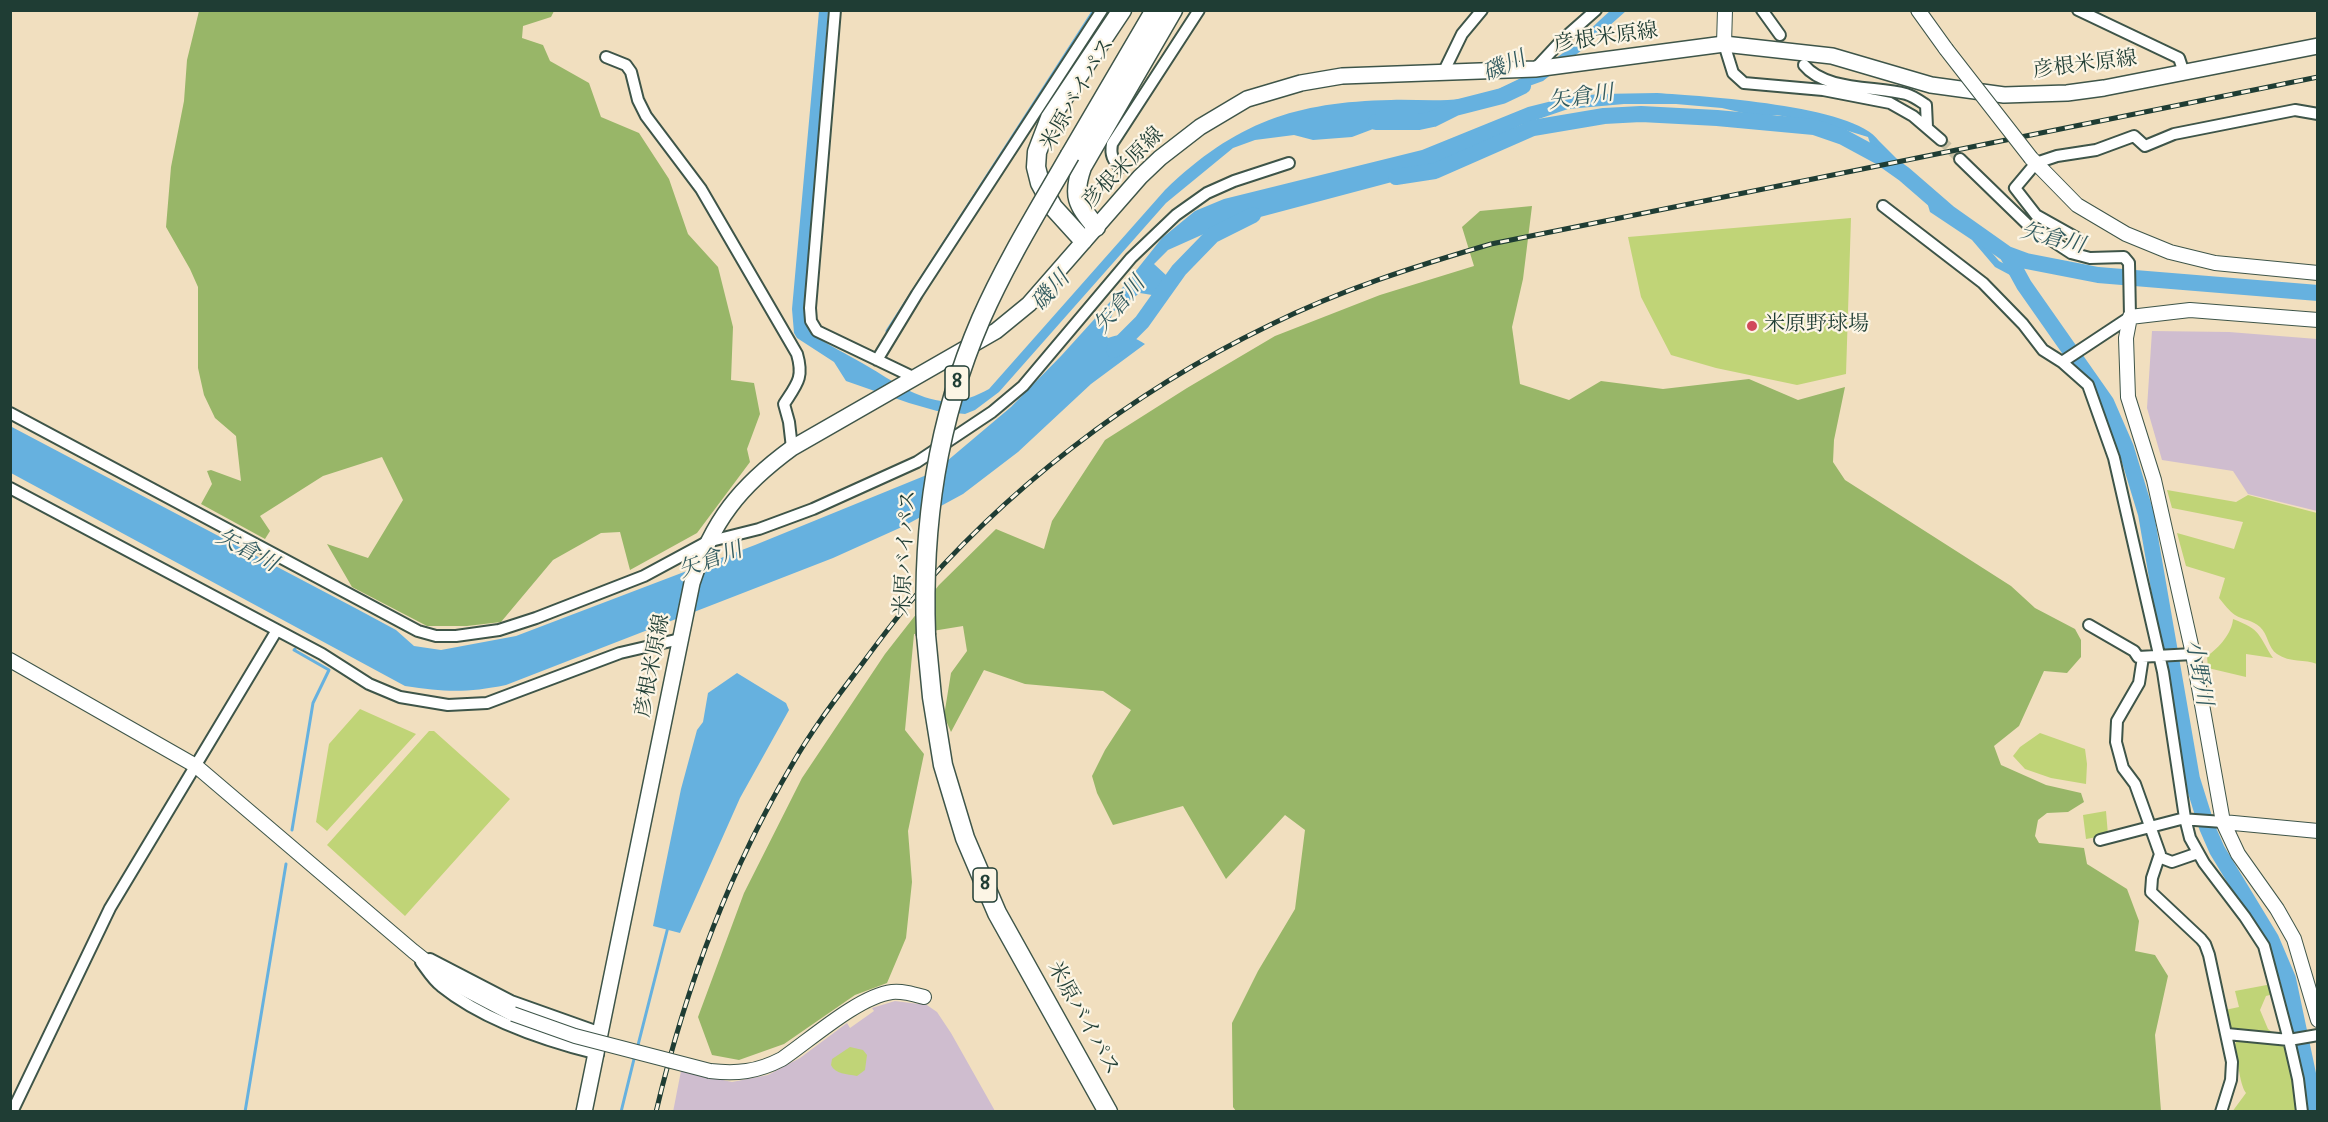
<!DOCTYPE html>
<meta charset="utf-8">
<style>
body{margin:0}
#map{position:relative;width:2328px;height:1122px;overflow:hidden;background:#f1dfbf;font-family:"IM FELL DW Pica",serif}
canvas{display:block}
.frame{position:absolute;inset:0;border:12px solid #1f3d34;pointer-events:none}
</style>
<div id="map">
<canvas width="2328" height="1122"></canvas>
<div class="frame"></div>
</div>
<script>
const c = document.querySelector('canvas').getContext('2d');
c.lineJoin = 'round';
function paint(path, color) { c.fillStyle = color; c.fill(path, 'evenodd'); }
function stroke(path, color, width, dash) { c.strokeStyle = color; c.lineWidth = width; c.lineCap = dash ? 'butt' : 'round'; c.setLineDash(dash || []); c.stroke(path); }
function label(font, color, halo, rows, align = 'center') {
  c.font = font + ' "IM FELL DW Pica","Noto Serif JP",serif'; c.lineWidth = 4.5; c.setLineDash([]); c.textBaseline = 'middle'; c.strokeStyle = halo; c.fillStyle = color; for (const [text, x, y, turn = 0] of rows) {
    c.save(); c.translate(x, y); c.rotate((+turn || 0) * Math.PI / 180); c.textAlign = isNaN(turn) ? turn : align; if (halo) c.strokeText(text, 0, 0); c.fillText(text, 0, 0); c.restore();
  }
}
const industrial = new Path2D(`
 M2152,331l77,1 88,7v172l-69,-17 -15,-23 -71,-11 -15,-52z
 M895,1001l24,3 2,-3 16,11 14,21 44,78 -322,1 8,-41 51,11 36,-7 32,-17 47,-35 3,5 24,-17 -2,-3z`);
const green = new Path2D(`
 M1851,218l-5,156 -49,11 -81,-17 -45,-13 -30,-58 -13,-60z
 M2167,490l69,12 12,-7 69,18v151c-12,-5 -27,-1 -40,-10 -9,-6 -9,-20 -17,-27 -7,-7 -17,-7 -25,-12 -5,-3 -12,-12 -16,-17l6,-20 -39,-12 -9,-33 57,16 9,-27 -71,-14z
 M2233,619c29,11 25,16 40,39l-27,-4v23l-38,-9 -1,-12c12,-8 25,-23 26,-37z
 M360,709l56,25 -89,97 -11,-9 13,-78z
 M429,731h5l76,68 -105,117 -78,-71z
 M2040,733l45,16 2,15 -1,20 -35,-6 -26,-9 -12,-13 7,-9z
 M2106,811l2,24 -22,4 -3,-24z
 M2272,984l2,10 -8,2 -6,14 8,19 9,7 -42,-5 -7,-6 -3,-15 14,-3 -4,-16z
 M2241,1039h7l2,3h18l18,4 11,65 -65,1 14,-19c-7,-10 -8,-34 -11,-48l1,-3z
 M850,1047l13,3 4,5 -2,15 -8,6c-10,-2 -22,-2 -26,-11l1,-6z`);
const forest = new Path2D(`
 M199,11h355l-3,6 -28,9 -1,12 21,7 7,16 39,22 12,34 38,16 30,46 19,55 30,33 15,60 -2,53 23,3 6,31 -13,35 3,13 -53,71 -67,37 -10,-38 -19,1 -48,27 -52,62 -34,4h-40l-75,-39 -25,-43 41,14 35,-58 -21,-43 -59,19 -63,40 10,15 -5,8 -64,-35 11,-20 -5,-13 4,-1 30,11 -5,-45 -21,-18 -11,-23 -6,-27v-81l-8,-18 -24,-42 5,-60 13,-66 3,-41z
 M1532,206l-9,73 -11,48 8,57 49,16 32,-19 62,8 86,-10 49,21 47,-13 -11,53 -1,22 12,18 166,106 24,22 40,21 6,11v17l-14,16 -23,-2 -25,55 -25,20 7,19 45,20 35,8 3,9 -16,10 -21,1 -9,7 -3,16 4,7 45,5 3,16 40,25 12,32 -4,30 20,4 13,21 -13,59 6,76h-925l-3,-4 -1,-84 26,-52 37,-62 10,-79 -20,-15 -59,64 -43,-73 -70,19 -16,-32 -5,-17 13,-26 26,-40 -28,-19 -78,-7 -41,-14 -33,62 -7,-16 7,-43 16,-22 -4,-25 -49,8 -9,96 19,24 -16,77 4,51 -6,56 -19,45 -32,12 -71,49 -45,16 -27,-5 -14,-38 46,-124 58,-115 83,-124 54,-69 57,-56 48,20 8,-28 53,-81 82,-52 88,-52 105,-41 94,-29 -12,-39 18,-16z`);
const water = new Path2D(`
 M819,11h9l-23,309c2,6 4,11 9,15 15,11 33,19 48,28 25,14 50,34 79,38 17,3 33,-4 48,-12l176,-199c71,-68 130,-88 226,-90 33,-1 68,4 100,-8 20,-7 55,-26 72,-39 17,-12 32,-29 47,-42h16l-44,39 -39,31 -72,26 -82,16 -37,14 -39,3 -19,-5 -39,5 -22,8 -67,55 -167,189 -24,18 -10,4 -28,-3 -28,-8 -63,-22 -12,-19 -37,-24 -3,-5 -2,-24z
 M1657,93c44,3 198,12 222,48l55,55 7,13 36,26 22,26 26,14v8l-30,-16 -23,-27 -42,-28 -3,-10 -12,-9 -5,-11 -38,-33 -4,-12 -36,-11 -55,-11 -21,1 -34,-8 -46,-4h-52l-56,5 -47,16 -77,39 -52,18 -177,47 -47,21 -14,14 13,12 3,17 -8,7 -10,-5 -12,-2 -26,18 -10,21 4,6c15,-6 23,-3 37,6l-54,40 -73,68 -55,42 -59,32 -71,32 -327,127c-39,8 -62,7 -101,1l-394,-213 -1,-47 347,183 39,21 18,16 27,4 75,-14 239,-91 179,-73 77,-65 50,-51 58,-64 43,-54 33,-27 29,-12 198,-49 106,-43 40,-10 32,-3z
 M737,673l49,30 3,7 -49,88 -60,135 -27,-7 28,-137 16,-59 6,-8 5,-29z`);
const stream = new Path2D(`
 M887,331l207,-321
 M292,830l21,-127 16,-33 -35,-20 1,-1
 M637,1049l31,-122
 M245,1112l41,-248
 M621,1112l14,-57`);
const river = new Path2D(`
 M1376,122h43l14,-3 22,-11 47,-12 21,-10
 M1396,177l39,-6 98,-43 71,-12 37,-2 76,4 97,9 29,10 37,20 24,17 45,39 58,41 19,7 72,14 220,18
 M2007,254l17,31 82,117 20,46 20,66 46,265 15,48 10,23 54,89 17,40 28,133
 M1114,350l28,-28 37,-52 34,-35 40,-20`);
const minorTunnel = new Path2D(`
 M1941,140l19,19`);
const minor = new Path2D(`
 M835,10l-25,298 1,13 6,10 98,47
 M1762,10l18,25
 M2078,10l101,48 5,15
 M1724,44l9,29 11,10 79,7 67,13 23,13 28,24
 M606,57l20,8 5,7 7,28 8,16 55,73 96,165c7,24 0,30 -13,50l5,18 3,26
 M1804,65c21,26 71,21 102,29 7,2 14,7 20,11l1,22
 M1535,69l27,-29 34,-30
 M1444,71l18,-37 20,-24
 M1960,159l68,66 43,28 19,5 34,-1 5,6 1,54 -68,45
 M1120,168c-7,-8 -10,-13 -8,-24l87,-134
 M1883,206l100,77 40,41 20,26 19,12 26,23 26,73 49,214 22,146 5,20 14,25 41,54 19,29 25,94 9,39 4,33
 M2071,253l6,-15 -41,-23 -21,-27 21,-25 21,-7 39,-6 38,-14 11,10 29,-12 121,-24 23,4
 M877,360l40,-66 185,-284
 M10,413l408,218 18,5h20l43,-6 37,-12 108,-42 63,-34 52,-13 54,-20 104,-47 75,-50 31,-26 108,-128 45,-43 31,-22 27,-12 55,-18
 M10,488l312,166 47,30 31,13 48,8 39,-2 133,-50 60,-14
 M2089,625l45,26 4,6 55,-3
 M2143,657l-4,26 -22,38 -1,21 7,26 12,16 25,70 -8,24 -1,14 50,47 4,5 4,11 23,107 -1,18 -10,32
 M2100,840l81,-21 42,3
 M2159,857l13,5 26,-9
 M430,959l81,42 90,32
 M421,962c6,8 12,18 20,24 42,34 105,55 157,68
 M2227,1034l62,6 29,-5
 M12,1112l98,-204 167,-278`);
const tertiary = new Path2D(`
 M1918,10l28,39
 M1724,44l1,-34
 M2031,158l46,47 49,29 44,18 45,11 103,10
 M2318,320l-128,-10 -60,7 -4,21 2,59 26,83 39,174 30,168 15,32 39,55 17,30 24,81
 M10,660l186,106 217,185 39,31 61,32
 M2223,822l95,9
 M710,1071c27,3 47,1 72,-12 28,-19 77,-63 110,-67 11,-1 21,2 32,5`);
const secondary = new Path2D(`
 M584,1112l108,-529c20,-62 48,-97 100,-135l204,-117 33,-27 111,-127 20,-19 40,-31 47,-28 54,-16 41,-7 193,-7 189,-25 108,12 99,29 73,10 63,-2 37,-5 214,-42`);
const trunk = new Path2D(`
 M1070,155l85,-145
 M1096,227c-19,-23 -24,-31 -14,-60l91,-157
 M1083,240l-30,-33 -13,-24 -4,-16 1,-15 13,-34 72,-108
 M926,635l6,62 11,68 22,73 32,75 111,199`);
const rail = new Path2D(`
 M656,1112c29,-123 73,-241 137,-349 20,-35 45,-67 69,-99 14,-19 28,-38 43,-56 99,-118 226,-216 365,-283 70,-35 146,-59 221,-81l827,-167`);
const tertiaryBridge = new Path2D(`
 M1946,49l85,109
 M513,1014l62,22 135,35`);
const trunkBridge = new Path2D(`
 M926,635c-4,-110 11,-214 55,-316 25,-57 58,-110 89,-164`);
const markers = [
 [1752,326,6,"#d1495b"]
];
const shields = [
 [957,383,24],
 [985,885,24]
];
const shieldNames = [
 ["8",957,383],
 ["8",985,885]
];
const streetNames = [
 ["彦根米原線",1606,39,-8],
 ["彦根米原線",2085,66,-7],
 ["米原バイパス",1079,95,-60],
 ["彦根米原線",1124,169,-45],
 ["米原バイパス",907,553,-87],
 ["彦根米原線",654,666,-79],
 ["米原バイパス",1082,1019,61]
];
const poiNames = [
 ["米原野球場",1764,326]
];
const waterNames = [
 ["磯川",1505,68,-23],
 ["矢倉川",1581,99,-8],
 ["矢倉川",2052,240,14],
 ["磯川",1052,292,-48],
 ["矢倉川",1121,306,-50],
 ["矢倉川",246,552,28],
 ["矢倉川",711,562,-20],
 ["小野川",2197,673,80]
];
paint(industrial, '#cfbdcf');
paint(green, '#c0d477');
paint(forest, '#98b668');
paint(water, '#66b1df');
stroke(stream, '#66b1df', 3);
stroke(river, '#66b1df', 16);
stroke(minorTunnel, '#c7bfa3', 10, [10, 5]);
stroke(minor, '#3e5549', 14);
stroke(tertiary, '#3e5549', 16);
stroke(secondary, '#3e5549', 18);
stroke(trunk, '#3e5549', 21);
stroke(minor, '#fff', 10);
stroke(tertiary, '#fff', 14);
stroke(secondary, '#fff', 15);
stroke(trunk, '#fff', 18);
stroke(rail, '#1f3d34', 5);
stroke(rail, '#fcf5e5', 3, [9]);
stroke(tertiaryBridge, '#3e5549', 16, []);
stroke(trunkBridge, '#3e5549', 21, []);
stroke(tertiaryBridge, '#fff', 14);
stroke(trunkBridge, '#fff', 18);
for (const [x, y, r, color] of markers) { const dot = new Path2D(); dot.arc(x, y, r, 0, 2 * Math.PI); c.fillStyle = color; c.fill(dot); stroke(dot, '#fcf5e5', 2); }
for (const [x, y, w] of shields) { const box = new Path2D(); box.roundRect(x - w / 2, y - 17, w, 34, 4.5); c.fillStyle = '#fcf5e5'; c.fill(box); stroke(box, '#1f3d34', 1.5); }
label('bold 20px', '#1f3d34', null, shieldNames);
label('21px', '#1f3d34', '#fcf5e5', streetNames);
label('21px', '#1f3d34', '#fcf5e5', poiNames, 'left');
label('italic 22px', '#315a5f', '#fcf5e5', waterNames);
</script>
